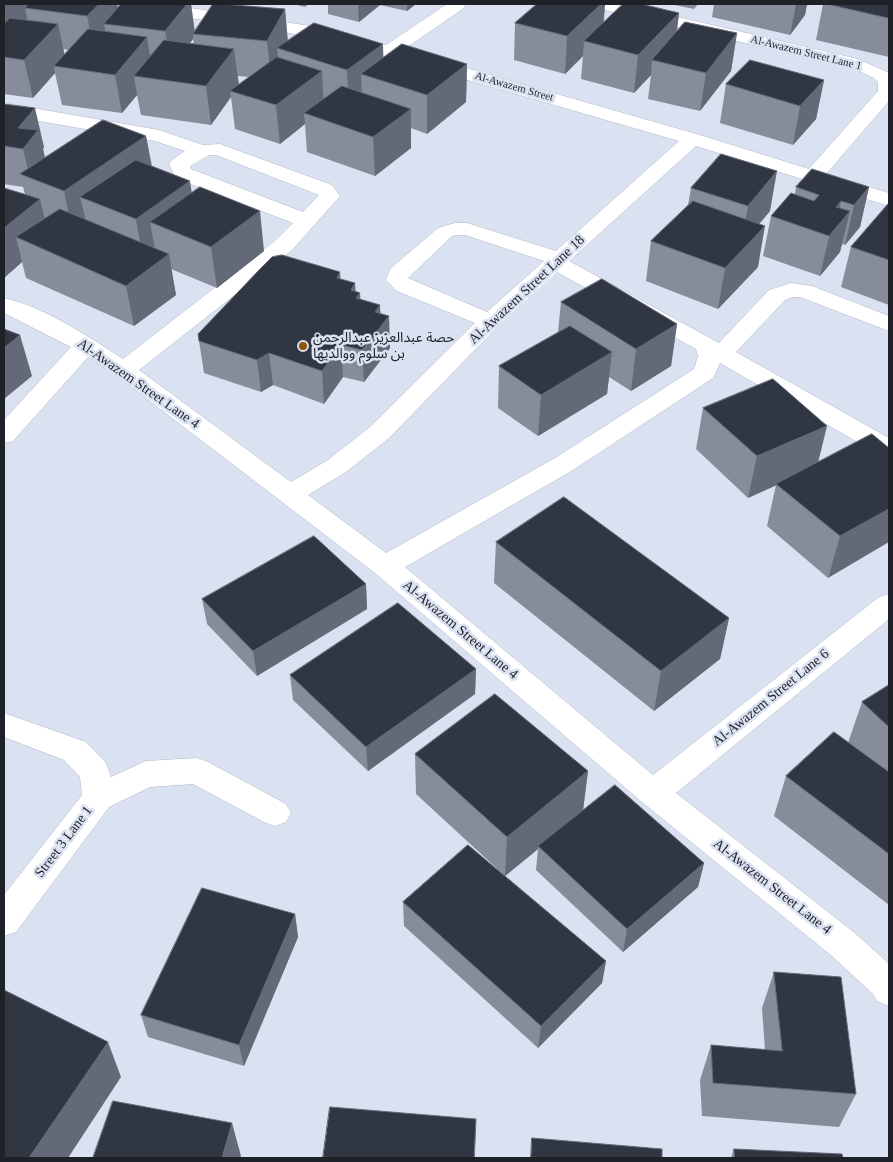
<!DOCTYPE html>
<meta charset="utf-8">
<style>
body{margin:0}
#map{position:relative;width:893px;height:1162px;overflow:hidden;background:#dae1f1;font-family:"Times New Roman",serif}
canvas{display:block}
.frame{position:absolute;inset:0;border:5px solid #1e2127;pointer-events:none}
</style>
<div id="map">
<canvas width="893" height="1162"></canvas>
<div class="frame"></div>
</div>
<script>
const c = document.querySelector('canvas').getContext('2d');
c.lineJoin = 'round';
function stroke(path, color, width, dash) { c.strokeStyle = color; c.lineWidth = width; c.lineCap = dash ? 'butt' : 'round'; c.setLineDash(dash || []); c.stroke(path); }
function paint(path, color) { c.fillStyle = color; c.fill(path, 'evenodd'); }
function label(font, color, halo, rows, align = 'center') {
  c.font = font + ' "Times New Roman","Noto Sans Arabic",serif'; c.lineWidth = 5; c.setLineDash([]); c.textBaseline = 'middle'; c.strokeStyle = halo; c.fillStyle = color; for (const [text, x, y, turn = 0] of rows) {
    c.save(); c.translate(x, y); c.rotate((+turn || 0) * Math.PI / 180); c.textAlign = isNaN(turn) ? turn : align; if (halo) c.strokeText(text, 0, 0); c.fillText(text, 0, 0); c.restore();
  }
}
const minor = new Path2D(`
 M122,4h42l160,24 62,17 61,-41h19l-2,4 -61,42 297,85 109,34 69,-78v-9l-4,-4 -22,-10 -251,-59 -6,-1 -2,-4h29l236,55 31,14v28l-63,73 63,19v13l-193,-60 -127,115 150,82 50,-53 22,-7 21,3 77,30v15l-89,-34h-7l-8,3 -49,52 153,86v19l-9,-2 -160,-92 -7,15 -140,92 -168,97 248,208 226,-178 10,-3v25l-213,174 180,141 33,30v42l-12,-5 -4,-7 -41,-38 -190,-154 -267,-229 -259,-198 -28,-18 -75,84 -9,2v-23l67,-73 -67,-34v-15c41,9 85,39 119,61l153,-119 17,-17 -110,-42 -8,-5 -6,-12 3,-4 13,-9 -30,-10 -151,-26v-12l155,27 44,15 17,-1 112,41 8,11 -48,54 -153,120 152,112 37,-22 42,-33 105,-104 -78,-32 -11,-11 4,-11 48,-41 17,-5h12l89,28 123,-110 -357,-103 -191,-29 -6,-1zM209,155h7l103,40 -16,17 -112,-43 -1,-3zM456,235h9l79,26 -57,51 -79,-34 44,-42zM557,272l139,77 2,7 -4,13 -139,89 -169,95 -78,-58 38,-23 42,-33 110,-113z
 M4,713l82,29 20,21 5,14 35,-16 51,-3 11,4 78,42 5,9 -5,9 -11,4 -11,-4 -71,-38 -43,3 -41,20 -93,125 -12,4v-41l78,-100 -2,-18 -16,-17 -60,-23z`);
const wall = new Path2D(`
 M4,4h113l1,4 3,-4h70l4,28 90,-23 3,32 95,3v14l84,6 -1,38 -39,32 -16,-6v20l-36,28 -68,-24 -2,-28 -25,20 -45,-15 -4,-32 -20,28 -70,-10 -4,-20 -15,18 -60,-8 -7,-32 -22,25 -29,-4zM193,39l1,5 -4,-1zM63,49l6,1 -5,5zM238,76l11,1 -10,8z
 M293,4h16l-4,3z
 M328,4h88l-9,7 -27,-6 -21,17 -31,-8z
 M605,4l-1,18 75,-9 -2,19 60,1 -6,38 -31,40 -52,-12 3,-24 -17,18 -53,-14 2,-23 -18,18 -51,-14 1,-37z
 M670,4h28l-4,5z
 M714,4h93l-2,11 -15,20 -78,-18z
 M823,4h66v53l-73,-17z
 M824,80l-8,39 -23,26 -73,-22 6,-39z
 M4,104l40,43 -1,2 2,9 101,-22 6,30 40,27 72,58 -47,37 -46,-19 5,26 -42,31 -108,-48 -4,-16 -18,16v-90l21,6 -2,-7 -19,-3z
 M796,187h73l-9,40 -15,18 -3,-1 -2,8 -20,24 -57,-20 8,-40 24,-22z
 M691,188l79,23 -11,13 -1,43 -40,42 -72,-28 5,-40 37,-36z
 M889,203v102l-48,-18 10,-40z
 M341,279l15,12 5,9 19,14 10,34 -26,34 -21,-5 -19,27 -51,-19 -12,7 -57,-19 -5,-32z
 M561,302l116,22 -6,42 -40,25 -22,-14 -2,17 -69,42 -40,-28 1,-42 59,-34z
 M703,408l115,55 54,-29 -44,144 -61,-52 9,-41 -28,13 -52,-49z
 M496,542l233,76 -9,41 -66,52 -160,-128z
 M366,584l1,25 -110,67 -50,-52 -5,-25z
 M476,669l-1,25 -107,77 -75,-71 -3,-25z
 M889,685v220l-115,-89 12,-40 62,-33 14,-41z
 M415,754l173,17 -5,39 121,53 -6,24 -75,65 -87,-82 2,-21 -33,27 -89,-82z
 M403,902l203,59 -4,22 -64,65 -134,-122z
 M295,914l3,23 -54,129 -96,-29 -7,-22z
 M774,972l82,122 -17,33 -137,-11 -2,-36 11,-35 54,5 -3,-42z
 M734,1149l109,9h-112z`);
const shadedWall = new Path2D(`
 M4,4h32l-11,4 3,16 -24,4z
 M99,4h18l3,20h-16l3,16 -12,14 -8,-38z
 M187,4h4l4,31 -2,-1v5l-22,29 -6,-37z
 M358,4h22v1l-21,17z
 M407,4h9l-9,7z
 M601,4h4l-3,32 -18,5 -1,15 -18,18 2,-38z
 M796,4h11l-2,11 -15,20z
 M285,9l3,38 -11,1 2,16 -8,15 -4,-38z
 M679,13l-5,37 -22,10 -1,15 -17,18 4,-38z
 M58,24l8,37 -12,5 1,7 -22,25 -9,-38z
 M737,33l-6,38 -31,40 6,-38z
 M147,37l6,38 -19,1 3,19 -15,18 -7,-38z
 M383,44l1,37 -23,-7 1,24 -13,10 -2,-38z
 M234,49l5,38 -9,4 1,6 -20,28 -5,-39z
 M467,64l-1,38 -39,32v-39z
 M322,71l2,38 -20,4 1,11 -25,20 -4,-39z
 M824,80l-8,39 -23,26 7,-39z
 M35,108l9,39 -1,2 5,21 -18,8 -12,-50z
 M411,109v39l-36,28 -2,-39z
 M146,136l7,39 -73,22 6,25 -14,9 -8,-40z
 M777,171l-7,40 -29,35 7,-40z
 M190,181l6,40 -46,1 5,28 -12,9 -7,-40z
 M869,187l-9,40 -15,18 9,-40z
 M40,199l10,40 -34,-2 6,25 -18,16v-50z
 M841,201l-6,28 15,-18 -10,41 -20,24 16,-69z
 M260,211l4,40 -47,37 -6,-41z
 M765,226l-7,41 -40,42 7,-41z
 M169,254l7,41 -42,31 -8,-40z
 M340,272l2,31 -5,-25z
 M355,283l1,15 4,-5 2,31 -11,-34z
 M380,305l1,21 8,-10 1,32 -26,34 -2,-32 13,-38z
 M677,324l-6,42 -40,25 5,-42z
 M20,335l12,41 -28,23v-51z
 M341,345l2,32 -19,27 -2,-33z
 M612,352l-5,42 -69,42 3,-41z
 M269,353l4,32 -12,7 -4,-32z
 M827,426l-10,41 -69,31 9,-42z
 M889,509v33l-61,36 12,-42z
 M366,584l1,25 -110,67 -4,-25z
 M729,618l-9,41 -66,52 7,-40z
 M476,669l-1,25 -107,77 -2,-24z
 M588,771l-5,39 -45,36v3l-33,27 2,-39z
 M704,863l-6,24 -75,65 4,-23z
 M295,914l3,23 -54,129 -5,-21z
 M606,961l-4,22 -64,65 3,-22z
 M108,1042l13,35 -53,81h-39z
 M476,1119l-1,33v6h-1z
 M232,1123l9,33 -1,2h-18z`);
const building = new Path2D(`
 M29,4h70l-12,12 -62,-8z
 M121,4h66l-22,27 -61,-7z
 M213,4h8l64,5 -18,32 -74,-7z
 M537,4h64l-34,32 -52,-13z
 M623,4h18l38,9 -41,42 -54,-14z
 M827,4h62v14z
 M10,18l48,6 -34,36 -20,-3v-33z
 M685,22l52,11 -31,40 -54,-13z
 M314,23l69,21 -36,26 -70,-22z
 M88,29l59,8 -32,38 -61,-9z
 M164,40l70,9 -28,37 -72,-10z
 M402,44l65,20 -40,31 -66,-21z
 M277,57l45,14 -46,34 -46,-14z
 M750,60l74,20 -24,26 -74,-22z
 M342,86l69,23 -38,28 -69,-24z
 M4,104l31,4 -17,20 20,2 -15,19 -19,-3z
 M103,120l43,16 -82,55 -44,-17z
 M721,154l56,17 -29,35 -57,-18z
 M136,160l54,21 -54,38 -56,-22z
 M812,169l57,18 -15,18 -13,-4 -5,6 14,4 -21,25 -58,-20 20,-23 23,8 5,-6 -23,-8z
 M200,187l60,24 -49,36 -61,-25z
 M4,188l36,11 -36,29z
 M693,201l72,25 -40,42 -74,-27z
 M889,203v57l-38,-13z
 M60,209l109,45 -43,32 -110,-49z
 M282,255l58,17 -3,6 18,5 -4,7 9,3 -4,5 24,7 -5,7 14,4 -27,34 -21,-5 -19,26 -53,-18 -12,7 -58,-19 -1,-7 62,-65 12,-12z
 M602,279l75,45 -41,25 -75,-47z
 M570,326l42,26 -71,43 -42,-29z
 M4,329l16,6 -16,13z
 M773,379l54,47 -70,30 -54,-48z
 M872,434l17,14v61l-49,27 -64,-52z
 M564,497l165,121 -68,53 -165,-129z
 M314,536l52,48 -113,67 -51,-52z
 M398,603l78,66 -110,78 -76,-72z
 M889,685v42l-27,-25z
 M495,694l93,77 -81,66 -92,-83z
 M834,732l55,40v82l-103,-78z
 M615,785l89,78 -77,66 -89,-83z
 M468,845l138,116 -65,65 -138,-124z
 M202,888l93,26 -56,131 -98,-30z
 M774,972l67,5 15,117 -143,-11 -2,-38 71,6z
 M4,990l104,52 -79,116h-25z
 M113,1101l119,22 -10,35h-129z
 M330,1107l146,12 -2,39h-151z
 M532,1138l130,11v9h-131z
 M734,1149l108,5 1,4h-108z`);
const markers = [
 [303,346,5,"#8c5509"]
];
const farStreetnames = [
 ["Al-Awazem Street Lane 1",806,53,14],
 ["Al-Awazem Street",514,87,16]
];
const streetNames = [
 ["Al-Awazem Street Lane 18",527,290,-43],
 ["Al-Awazem Street Lane 4",138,384,35],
 ["Al-Awazem Street Lane 4",460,630,40],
 ["Al-Awazem Street Lane 6",771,698,-39],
 ["Street 3 Lane 1",64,842,-53],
 ["Al-Awazem Street Lane 4",772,887,38]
];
const poiNames = [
 ["حصة عبدالعزيز عبدالرحمن",313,338],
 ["بن سلوم ووالديها",313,354]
];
stroke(minor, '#b1b8c8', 1);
paint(minor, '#fff');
paint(wall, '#868c9a');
paint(shadedWall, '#646977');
paint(building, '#313643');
stroke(building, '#646977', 1);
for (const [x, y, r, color] of markers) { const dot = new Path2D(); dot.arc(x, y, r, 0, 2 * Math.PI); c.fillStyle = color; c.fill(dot); stroke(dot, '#dae1f1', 2); }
label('11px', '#1e2127', '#dae1f1', farStreetnames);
label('14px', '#1e2127', '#dae1f1', streetNames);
label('14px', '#1e2127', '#dae1f1', poiNames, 'left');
</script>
